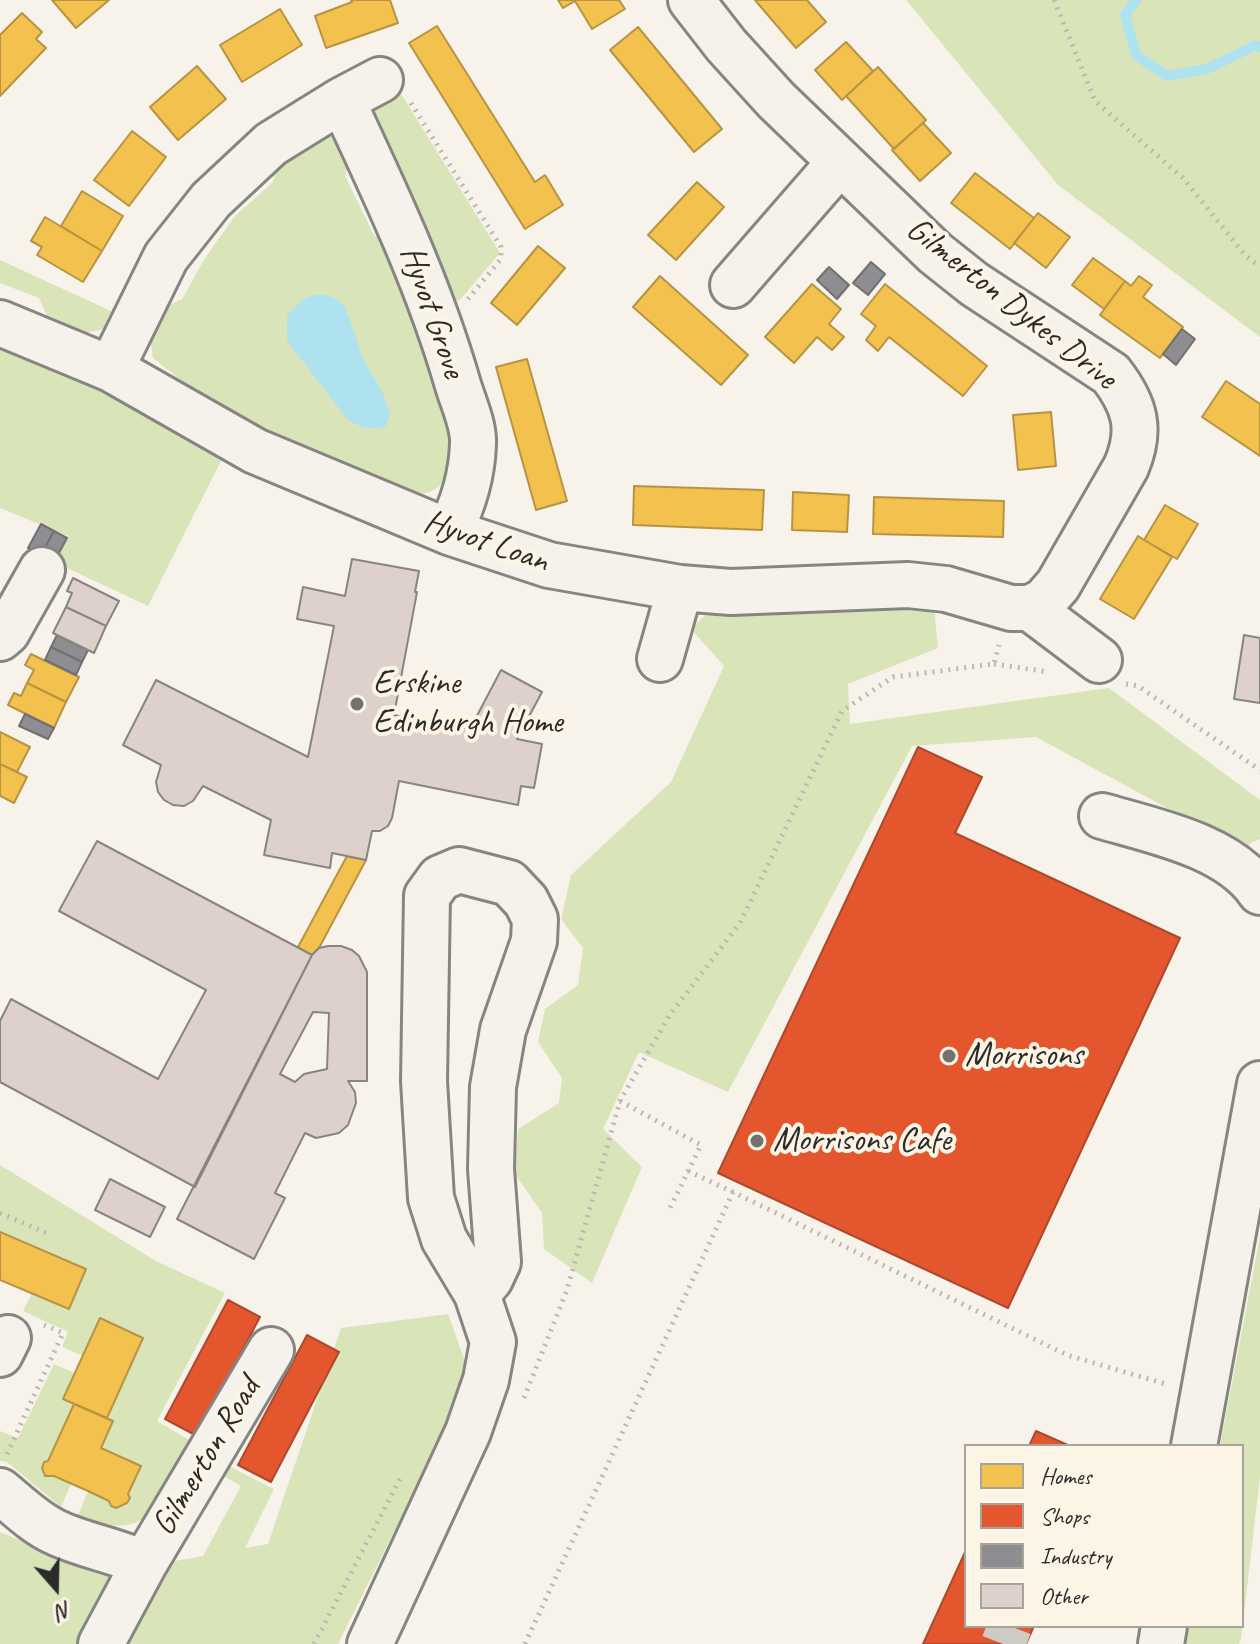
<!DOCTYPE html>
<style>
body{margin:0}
#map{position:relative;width:1260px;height:1644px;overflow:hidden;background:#f7f3ea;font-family:Caveat,sans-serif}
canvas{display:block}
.legend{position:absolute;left:964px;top:1444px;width:280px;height:184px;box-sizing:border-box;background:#fcf5e5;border:2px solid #a8a49b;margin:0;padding:10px 14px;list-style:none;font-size:24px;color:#2b2b2b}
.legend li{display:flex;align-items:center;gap:16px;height:40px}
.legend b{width:40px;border:2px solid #a8a49b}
.north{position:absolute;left:16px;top:1548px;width:80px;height:80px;-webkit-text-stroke:6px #fcf5e5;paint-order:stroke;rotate:160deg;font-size:22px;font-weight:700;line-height:32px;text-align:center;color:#2b2b2b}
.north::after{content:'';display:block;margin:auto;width:28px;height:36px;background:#2b2b2b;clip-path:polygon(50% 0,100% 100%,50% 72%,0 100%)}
</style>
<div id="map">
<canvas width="1260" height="1644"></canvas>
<ul class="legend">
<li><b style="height:22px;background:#f2c14e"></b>Homes</li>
<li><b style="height:22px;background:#e4572e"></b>Shops</li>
<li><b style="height:22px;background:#8d8d92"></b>Industry</li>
<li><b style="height:22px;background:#ded1cc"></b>Other</li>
</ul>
<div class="north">N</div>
</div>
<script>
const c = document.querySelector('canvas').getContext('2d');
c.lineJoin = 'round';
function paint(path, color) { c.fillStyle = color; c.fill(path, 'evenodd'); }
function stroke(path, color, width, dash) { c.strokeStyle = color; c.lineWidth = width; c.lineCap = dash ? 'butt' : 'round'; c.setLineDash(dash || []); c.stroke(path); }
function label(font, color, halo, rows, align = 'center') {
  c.font = font + ' Caveat,sans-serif'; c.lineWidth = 8; c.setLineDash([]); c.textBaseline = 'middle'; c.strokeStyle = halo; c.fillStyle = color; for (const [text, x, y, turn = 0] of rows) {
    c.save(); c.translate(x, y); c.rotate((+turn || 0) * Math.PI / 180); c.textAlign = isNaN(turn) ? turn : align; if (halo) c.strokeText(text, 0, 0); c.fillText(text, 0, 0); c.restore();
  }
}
const green = new Path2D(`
 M906,0h354v337l-202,-152z
 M400,92l100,161 -41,48 -7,-1 -30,-85 -52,-99 6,-10z
 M325,135l14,4 12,17 -6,20 29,59 18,9 56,171 8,49c-14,22 -22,34 -50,28l-157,-68 -56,-34 -40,-32 -4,-26 12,-23 21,-10 23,-41 29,-41 39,-35 4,-23z
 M0,260l111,51 -8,18 -16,4 -40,-17 -8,-18 -39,-15z
 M0,345l119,49 102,67 -73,145 -94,-44 14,-26 -68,-28z
 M934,607l4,41 -90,36 2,40 259,-36 151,112v39l-19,9 -205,-111 -124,9 -184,346 -89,-40 -36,77 39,38 -50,116 -48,-34 -2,-36 -27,-39 3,-45 41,-26 3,-25 -24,-36 7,-33 33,-24 5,-37 -22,-29 10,-44 100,-93 53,-116 -33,-37 15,-15 22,-6z
 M0,1165l156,96 69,32 -68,128 34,20 -50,79c-20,12 -42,2 -63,-4l10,-25 21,10 2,5 5,2 11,-4 3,-5 -2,-5 13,-28 -40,-18 6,-30 35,-80 -59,18 -21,-9 6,-15 -45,-21 9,-18 54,-24 -86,-37z
 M1260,1236v241l-19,162 -2,5h-57l3,-18h57v-180h-22z
 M448,1314l23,64 -133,266h-338v-112l101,42 102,-18 38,-70 -23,-13 7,-9 49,25 -29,59 23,-4 73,-216z
 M54,1364l21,9 -11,26 10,5 -26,57 -4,1 -2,6 3,8h9l17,8 -10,23 -54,-45 -7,-1v-30l18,7z`);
const water = new Path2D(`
 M315,295h12l11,5 8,9 17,50 19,32 8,22 -4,13c-15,5 -24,2 -38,-6l-61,-79v-26l16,-16z`);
const homes = new Path2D(`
 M52,0h57l-33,28z
 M351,0h39l8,23 -72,25 -11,-32 37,-14z
 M558,0h61l6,9 -33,20 -17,-28 -12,7z
 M755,0h52l19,22 -30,26z
 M280,9l22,36 -60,37 -22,-37z
 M22,13l20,19 -6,7 10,9 -46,48v-61z
 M437,26l98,156 10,-7 18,30 -38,24 -116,-186z
 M638,27l84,102 -28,23 -84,-102z
 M846,42l27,29 -31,29 -27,-30z
 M197,66l29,33 -48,41 -28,-33z
 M878,67l48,53 -32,29 -48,-53z
 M923,123l28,30 -31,28 -28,-31z
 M132,131l34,26 -37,49 -35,-26z
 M975,173l59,45 -24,31 -59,-46z
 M697,182l27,25 -48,53 -28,-25z
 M82,191l41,25 -21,35 -41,-25z
 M1038,213l32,24 -24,31 -32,-25z
 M45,217l57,34 -19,31 -46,-27 5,-8 -11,-6z
 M538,246l27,22 -48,57 -26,-22z
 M1093,258l32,23 -21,28 -32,-24z
 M660,276l88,79 -27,30 -88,-78z
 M1139,276l13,9 -9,12 40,30 -23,31 -60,-43 25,-34 6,5z
 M812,284l29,25 -12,15 15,13 -12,13 -15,-13 -23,26 -29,-26z
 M885,284l102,82 -24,30 -74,-59 -11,14 -12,-11 10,-14 -15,-12z
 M527,359l40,142 -31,9 -40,-143z
 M1226,381l34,23v52l-58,-39z
 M1051,412l5,54 -38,4 -5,-55z
 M634,486l130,4 -2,40 -129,-5z
 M793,492l56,3 -2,37 -55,-2z
 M874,497l130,4 -1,36 -130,-3z
 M1165,505l33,19 -21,35 -33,-19z
 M1138,536l34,21 -38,62 -34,-20z
 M31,654l48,23 -13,25 -39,-19 7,-13 -9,-5z
 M27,683l39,19 -12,26 -46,-23 6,-12 7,3z
 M0,732l30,15 -13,25 -17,-8z
 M0,764l27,13 -13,26 -14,-7z
 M347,856l19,4 -47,88 -7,7 -14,-8z
 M0,1232l86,37 -17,40 -69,-29z
 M100,1318l43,20 -36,80 -44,-19z
 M74,1404l39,17 -12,27 40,18 -13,28 2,4 -3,5 -11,5 -5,-2 -2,-5 -21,-10 -34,-15h-9l-3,-8 2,-6 4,-1z`);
const shops = new Path2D(`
 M918,747l64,30 -27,56 225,105 -172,370 -290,-135z
 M228,1300l32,17 -63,119 -32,-17z
 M307,1335l32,17 -68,130 -33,-17z
 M1036,1431l34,15h-41z
 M966,1550v76h68l-8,18h-103z`);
const industry = new Path2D(`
 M871,262l14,12 -17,21 -15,-12z
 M829,267l20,18 -12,14 -20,-19z
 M1182,329l13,10 -19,26 -13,-11z
 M41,524l13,7 -13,24 -13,-7z
 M54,531l13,7 -13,24 -13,-7z
 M57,635l31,15 -6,12 -31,-15z
 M51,647l31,15 -6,13 -31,-15z
 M25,714l29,14 -6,11 -29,-13z`);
const stream = new Path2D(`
 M1136,0l-11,15 11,40 31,21 40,-7 49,-24 4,2`);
const building = new Path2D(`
 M352,559l67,12 -4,21h2l-23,123 76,14 31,-59 41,22 -25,47 25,5 -8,44 -13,-2 -3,19 -119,-24 -7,37 -4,8 -8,5h-8l-6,29 -34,-7 -2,15 -66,-13 7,-35 -68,-34 -10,15 -9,5 -11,-1 -9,-5 -6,-8 -2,-10 5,-17 -38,-20 33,-65 152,77 26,-131 -37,-7 6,-32 42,9z
 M73,578l46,23 -13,25 -40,-19 6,-14 -5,-2z
 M66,607l40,19 -12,27 -41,-20z
 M1244,635l16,3v65l-26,-4z
 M97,841l215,114 -117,232 -195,-105v-61l11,-22 147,80 48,-89 -147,-79z
 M328,946h13l11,4 7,6 8,16v109h-19l7,11 1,11 -8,22 -9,8 -23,5 -11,-5 -30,60 10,5 -31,61 -77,-40 135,-264 7,-7zM313,1012l16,1 -2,56 -23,5 -9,8 -15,-8z
 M110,1179l55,28 -15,30 -55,-27z`);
const minorTunnel = new Path2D(`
 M1003,1644l7,-18`);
const path = new Path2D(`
 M1054,0l41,101 88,77 62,77 15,12
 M411,103l90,144v12l-33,40
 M994,664l55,8
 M1126,684l12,2 122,84
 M620,1101l81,44 -33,67
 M688,1171l45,21
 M0,1213l51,22
 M524,1398l43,-108 53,-189 49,-85 71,-93 102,-212 51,-34 101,-13 5,-19
 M7,1454l56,-121 -19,-8
 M314,1644l88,-169
 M525,1644l208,-452 334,163 99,29`);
const minor = new Path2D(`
 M342,100l38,-20
 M733,285l107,-123
 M0,323l111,46 144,82 194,81 100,33 131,23 51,4 177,-7 38,4 65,19h19l14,-7 14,-16 68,-118c16,-37 9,-62 -15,-93l-137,-90 -39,-31 -159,-153 -50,-55 -35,-45
 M111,369l55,-112 45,-57 60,-56 71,-44c44,94 87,185 116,285 5,17 16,40 15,59 -1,30 -10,61 -24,88
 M1030,608l69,52
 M0,638l7,-6 35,-62
 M660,659l20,-71
 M1102,816c52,15 127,30 158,76
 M0,1354l8,-16
 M1194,1446l66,-362
 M0,1491c17,14 35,32 55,41 29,14 61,18 89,32
 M101,1644l43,-80 127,-214
 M370,1644l98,-212 18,-52 7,-38 -16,-48 -33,-55 -13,-41 -7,-117 3,-185 13,-18 19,-8 50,13 17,18 9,18 -1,22 -31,89 -10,57 -2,82 7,93 -8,17 -13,15
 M1161,1644l3,-18`);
const markers = [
 [357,704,8,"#72716e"],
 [949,1056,8,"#72716e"],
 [757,1141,8,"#72716e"]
];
const streetNames = [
 ["Gilmerton Dykes Drive",1011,304,38],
 ["Hyvot Grove",432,312,71],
 ["Hyvot Loan",486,542,19],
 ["Gilmerton Road",207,1457,-59]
];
const poiNames = [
 ["Erskine",373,684],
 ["Edinburgh Home",373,723],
 ["Morrisons",965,1056],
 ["Morrisons Cafe",773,1141]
];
paint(green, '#d9e5b9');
paint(water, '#aee2ee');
paint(homes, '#f2c14e');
stroke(homes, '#b69444', 2);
paint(shops, '#e4572e');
stroke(shops, '#ac4a2d', 2);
paint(industry, '#8d8d92');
stroke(industry, '#707073', 2);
stroke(stream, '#aee2ee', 10);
paint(building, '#ded1cc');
stroke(building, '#878581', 2);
stroke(minorTunnel, '#cecbc4', 44, [44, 22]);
stroke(minor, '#878581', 50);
stroke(path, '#bbb8b4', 5, [2, 6]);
stroke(minor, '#f5f2ec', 44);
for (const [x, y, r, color] of markers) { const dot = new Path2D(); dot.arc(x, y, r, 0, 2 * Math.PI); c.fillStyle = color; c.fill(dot); stroke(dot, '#fcf5e5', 3); }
label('34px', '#2b2b2b', '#fcf5e5', streetNames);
label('34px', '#2b2b2b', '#fcf5e5', poiNames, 'left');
</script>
